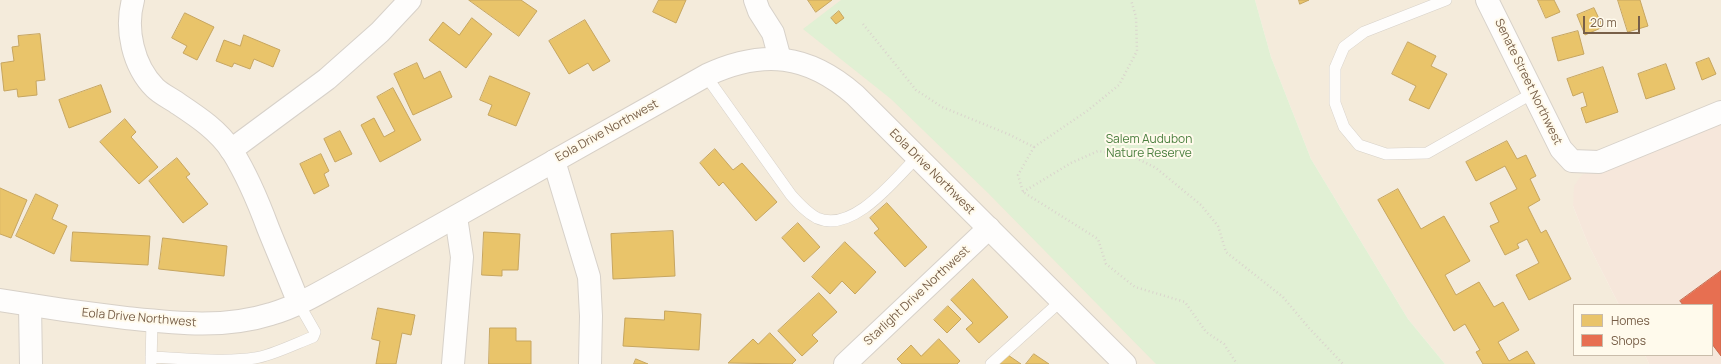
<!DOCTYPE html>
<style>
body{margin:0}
#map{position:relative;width:1721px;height:364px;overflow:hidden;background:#f8f4eb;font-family:Manrope,sans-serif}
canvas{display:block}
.legend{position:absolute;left:1573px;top:304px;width:140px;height:52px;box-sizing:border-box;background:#fffaec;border:1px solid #c9bcaa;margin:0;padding:5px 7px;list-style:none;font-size:12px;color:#785f48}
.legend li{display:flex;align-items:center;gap:8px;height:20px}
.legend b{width:20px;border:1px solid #c9bcaa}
.scale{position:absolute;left:1583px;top:16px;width:57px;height:18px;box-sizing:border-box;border:2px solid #785f48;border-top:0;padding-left:5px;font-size:12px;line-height:14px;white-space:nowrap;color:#785f48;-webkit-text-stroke:3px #fffaec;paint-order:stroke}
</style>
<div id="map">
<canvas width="1721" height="364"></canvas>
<ul class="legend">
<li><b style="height:11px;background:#e9c46a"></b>Homes</li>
<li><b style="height:11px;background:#e76f51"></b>Shops</li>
</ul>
<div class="scale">20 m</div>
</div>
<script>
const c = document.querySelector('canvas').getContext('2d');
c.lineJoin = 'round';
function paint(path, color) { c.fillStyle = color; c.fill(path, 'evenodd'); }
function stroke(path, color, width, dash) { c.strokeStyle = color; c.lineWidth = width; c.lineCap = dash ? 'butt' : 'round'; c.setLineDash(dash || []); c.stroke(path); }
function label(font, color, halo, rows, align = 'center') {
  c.font = font + ' Manrope,sans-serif'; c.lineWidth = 4; c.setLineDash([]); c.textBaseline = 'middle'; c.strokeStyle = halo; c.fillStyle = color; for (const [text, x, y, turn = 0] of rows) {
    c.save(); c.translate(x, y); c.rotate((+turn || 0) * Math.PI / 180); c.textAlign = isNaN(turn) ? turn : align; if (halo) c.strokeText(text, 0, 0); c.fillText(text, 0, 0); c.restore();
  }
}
const residential = new Path2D(`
 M0,0h896l283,364h-1179z
 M1255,0h466v124l-89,36 -59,46 15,38 31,61h-45v50h71l4,9h-204l-37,-45 -97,-160 -40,-102z`);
const commercial = new Path2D(`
 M1721,124v240h-72l-4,-9h67v-50h-93l-31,-61 -15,-38 1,-20 7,-10 8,-6 43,-10z`);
const green = new Path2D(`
 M841,0h414l16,57 40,102 97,160 37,45h-289l-168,-171 -97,-94 -88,-70z`);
const homes = new Path2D(`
 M469,0h52l16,11 -18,25z
 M659,0h27l-10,23 -23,-11z
 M808,0h24l-16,12z
 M1299,0h10l-9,4z
 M1538,0h16l6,12 -14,6z
 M1618,0h22l8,26 -20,6z
 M1594,8l9,19 -18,8 -8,-20z
 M839,11l5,7 -8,6 -5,-6z
 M185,13l29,14 -17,33 -14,-7 4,-7 -15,-8z
 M472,18l20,16 -26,34 -37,-28 14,-18 16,13z
 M585,20l25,41 -17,10 -5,-8 -19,11 -20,-33z
 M1578,31l6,23 -26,7 -6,-23z
 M40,34l5,46 -9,1 1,14 -19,2 -1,-8 -13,2 -3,-28 13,-2 -2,-14 7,-1 -1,-10z
 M244,35l36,15 -7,17 -19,-8 -4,10 -16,-6 -2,4 -16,-6 8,-21 16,6z
 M1408,42l28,14 -5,10 16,8 -18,35 -20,-9 7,-14 -24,-12z
 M1709,58l7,16 -14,6 -6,-17z
 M417,63l7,16 16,-8 12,26 -39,18 -19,-41z
 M1666,64l9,25 -29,10 -8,-25z
 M1603,67l15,45 -32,11 -5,-15 6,-2 -4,-14 -10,4 -6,-17z
 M490,76l40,17 -14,33 -28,-11 4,-10 -12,-5z
 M101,85l10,27 -42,16 -10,-28z
 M393,88l28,52 -41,22 -19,-37 13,-7 10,19 11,-6 -18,-34z
 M125,119l11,13 -5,5 27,30 -19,17 -39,-42z
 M340,131l12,23 -17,8 -11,-23z
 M1507,141l10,18 9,-4 10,21 -6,3 10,21 -12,7 13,26 5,-3 25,49 -42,21 -13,-25 23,-12 -12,-24 -10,5 2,4 -14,7 -15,-29 9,-4 -9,-19 27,-14 -12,-23 -29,15 -10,-19z
 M715,149l18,21 9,-7 35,39 -21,19 -33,-39 -4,4 -19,-23z
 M321,154l8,17 -5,3 5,12 -15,8 -14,-30z
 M177,158l13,16 -4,3 22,27 -25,19 -34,-42z
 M0,188l27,12 -16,38 -11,-4z
 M1398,189l23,40 23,-13 26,45 -25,14 11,20 23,-13 15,25 9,-5 16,28 -21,12 11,19 18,-10 8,13h-52l-7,-12 4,-2 -15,-26 -11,7 -76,-131z
 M36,194l22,11 -6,14 15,7 -13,28 -38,-18z
 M887,203l40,44 -22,20 -31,-34 5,-4 -9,-11z
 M798,223l22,24 -16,15 -22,-24z
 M673,231l2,45 -62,3 -2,-45z
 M73,232l77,4 -2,29 -77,-4z
 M484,232l36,2 -2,36h-16v6l-20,-1z
 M163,238l64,8 -3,30 -65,-7z
 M845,242l31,30 -21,22 -13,-13 -12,13 -18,-17z
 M973,279l35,38 -29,26 -13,-14 7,-6 -22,-23z
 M819,293l18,19 -25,23 6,6 -16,15 -24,-25z
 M948,306l13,13 -14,14 -13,-13z
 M378,308l37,7 -4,20 -9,-2 -6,31h-20l4,-23 -8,-2z
 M665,311l36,3 -2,36 -76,-4 2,-28 39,2z
 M490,328h26v13h15v23h-42z
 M770,333l26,27 -4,4 -64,-1 25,-24 5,5z
 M939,339l21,22 -3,3h-55l-5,-5 14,-14 10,11z
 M1005,353l16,11h-24z
 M1034,354l15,10h-23z
 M636,359l12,5h-14z`);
const shops = new Path2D(`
 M1721,271v85l-9,-12v-39h-29l-3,-4z`);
const path = new Path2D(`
 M863,24l53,66 26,17 66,27 26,13 -16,28 5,17 75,47 8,25 29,23 50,15 21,30 18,12 13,20
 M1034,147l53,-36 32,-26 18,-34 -1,-34 -5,-17
 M1023,192l48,-29 27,-12 34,5 24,12 45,37 17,21 8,26 57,45 26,31 34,36`);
const lane = new Path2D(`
 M1446,0l-82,32 -20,15 -9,21v35l9,24 15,18 27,9 41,-1 106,-60
 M706,76l85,119c8,9 16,18 26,23 36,16 78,-39 100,-61
 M151,357c32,1 73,6 104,1 16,-2 42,-15 58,-21l2,-5 -16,-28
 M151,364l1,-43
 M991,364l71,-64`);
const street = new Path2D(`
 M755,0l4,11 14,22 7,26
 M1487,0l74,149 11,12 27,1 122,-50
 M231,150l96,-71 53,-47 30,-32
 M554,161l35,116 2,39 -1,48
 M30,305l1,59
 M453,364l9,-107 -6,-40
 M845,364l144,-136`);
const secondary = new Path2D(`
 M133,0c-8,29 0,66 22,88 6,6 15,10 22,15 21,14 41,27 55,48 15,24 26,50 36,77 10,25 21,50 31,76
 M0,300c42,7 84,13 126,18 48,5 98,11 145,-4 28,-8 53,-24 79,-38l357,-201c56,-26 101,-21 148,20l270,269`);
const streetNames = [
 ["Senate Street Northwest",1528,82,64],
 ["Eola Drive Northwest",607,131,-29],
 ["Eola Drive Northwest",932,172,45],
 ["Starlight Drive Northwest",917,296,-43],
 ["Eola Drive Northwest",139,318,5]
];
const parkNames = [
 ["Salem Audubon",1149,140],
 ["Nature Reserve",1149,154]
];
paint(residential, '#f4ebdb');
paint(commercial, '#f6e7db');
paint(green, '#e1f0d4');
paint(homes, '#e9c46a');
stroke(homes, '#c7a660', 1);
paint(shops, '#e76f51');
stroke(shops, '#c66a4e', 1);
stroke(lane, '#d7d1c9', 12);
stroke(street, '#d7d1c9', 24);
stroke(secondary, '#d7d0c7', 24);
stroke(path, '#dad4cd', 2.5, [1, 3]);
stroke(lane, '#fefdfc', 11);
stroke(street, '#fefdfc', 22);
stroke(secondary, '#fefdfc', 22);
label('12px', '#785f48', '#fffaec', streetNames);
label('12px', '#4b7f3f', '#fffaec', parkNames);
</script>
